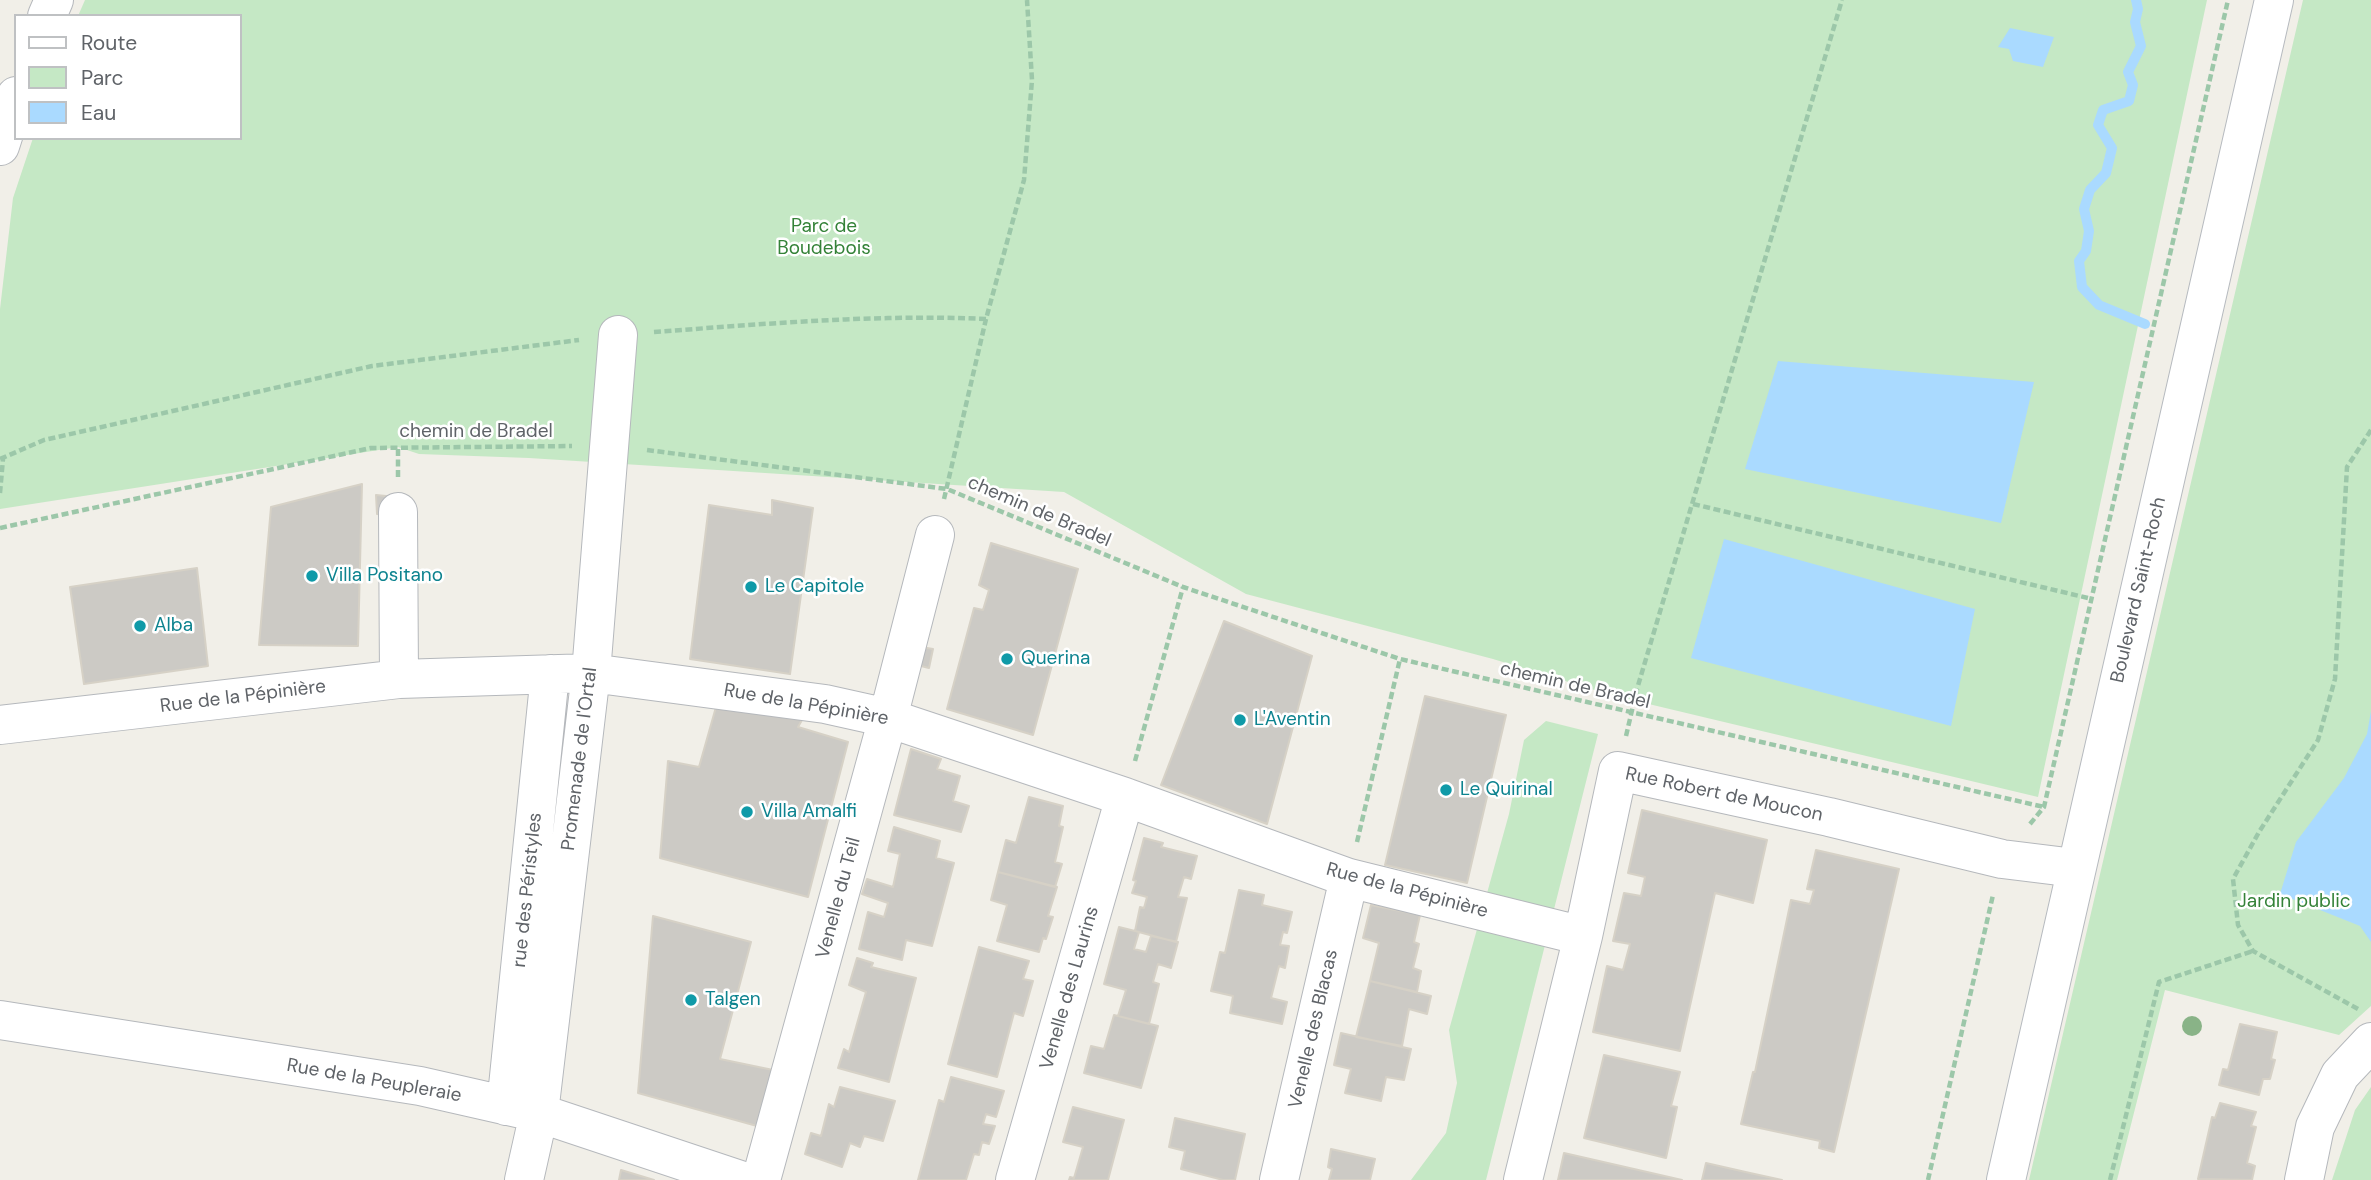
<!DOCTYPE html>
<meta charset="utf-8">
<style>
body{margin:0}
#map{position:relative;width:2371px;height:1180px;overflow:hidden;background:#f1efe8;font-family:"DM Sans",sans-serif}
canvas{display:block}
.legend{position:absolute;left:14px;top:14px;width:228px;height:126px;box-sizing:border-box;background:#fff;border:2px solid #bfc1c3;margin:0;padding:9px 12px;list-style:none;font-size:21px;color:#5f6368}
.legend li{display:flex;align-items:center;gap:14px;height:35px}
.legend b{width:35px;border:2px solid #bfc1c3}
</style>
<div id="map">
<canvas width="2371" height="1180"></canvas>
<ul class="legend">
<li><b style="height:9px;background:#fff"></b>Route</li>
<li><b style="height:19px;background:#c5e8c5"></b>Parc</li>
<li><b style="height:19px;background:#aadaff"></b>Eau</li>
</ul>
</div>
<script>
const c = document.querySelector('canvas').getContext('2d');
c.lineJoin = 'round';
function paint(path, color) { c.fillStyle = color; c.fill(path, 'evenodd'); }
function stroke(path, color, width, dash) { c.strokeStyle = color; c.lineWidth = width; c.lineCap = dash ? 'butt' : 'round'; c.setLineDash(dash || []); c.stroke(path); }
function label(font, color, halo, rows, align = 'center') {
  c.font = font + ' "DM Sans",sans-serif'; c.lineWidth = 5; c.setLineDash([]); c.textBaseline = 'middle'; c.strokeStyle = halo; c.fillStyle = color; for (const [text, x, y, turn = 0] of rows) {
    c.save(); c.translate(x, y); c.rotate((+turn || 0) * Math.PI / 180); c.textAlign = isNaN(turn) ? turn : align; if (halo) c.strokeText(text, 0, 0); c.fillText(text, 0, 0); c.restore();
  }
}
const green = new Path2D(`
 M85,0h2122l-169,797 -427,-102 -118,-36 -247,-65 -182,-102 -535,-34 -110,-4 -21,-7 -398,62v-200l13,-111 20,-60h207v-122h-162z
 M2303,0h68v1006l-32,29 -174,-45 -48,190h-88z
 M1546,721l52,13 -112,446h-75l35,-47 11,-50 -8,-53 60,-216 15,-74z
 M2371,1087v93h-39l23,-70z`);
const water = new Path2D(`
 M2010,28l44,9 -11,30 -30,-6 -4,-12 -11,-2z
 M1778,361l256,21 -33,141 -256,-54z
 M1724,539l251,70 -24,117 -260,-68z
 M2371,711v231l-11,-16 -80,-32 16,-52 48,-64 23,-44z`);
const stream = new Path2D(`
 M2136,0l2,9 -3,13 6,24 -13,26 5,13 -4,16 -26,9 -5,15 14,23 -6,25 -16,17 -6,19 5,22 -3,20 -7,10 3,26 17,18 46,19`);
const building = new Path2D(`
 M362,484l-4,162 -99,-1 12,-138z
 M376,495l10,1v19l-9,-1z
 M772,500l41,8 -23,166 -100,-15 19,-154 63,10z
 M991,543l87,26 -45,166 -86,-26 27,-101 9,2 6,-20 -10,-5z
 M197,568l11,98 -124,18 -14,-97z
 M1224,621l88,35 -45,168 -106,-39z
 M921,647l12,2 -4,19 -12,-3z
 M1425,696l81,19 -39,168 -82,-18z
 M716,707l86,13 -4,7 50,15 -40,155 -148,-39 8,-97 31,6z
 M911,749l30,10 -4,10 23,7 -7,25 16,5 -8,26 -67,-17z
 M1029,797l34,9 -4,20 4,1 -8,35 7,2 -7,23 -57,-15 8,-32 10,3z
 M1642,810l125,30 -14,63 -38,-10 -35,158 -87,-19 14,-66 16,4 7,-26 -17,-3 11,-48 17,3 4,-19 -17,-4z
 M894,827l46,14 -4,17 18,5 -22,83 -26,-6 -4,20 -43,-11 9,-37 16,5 4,-14 -26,-9 5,-15 26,8 7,-33 -12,-3z
 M1144,838l19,5 -2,4 36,9 -6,23 -7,-2 -6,20 9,1 -11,44 -41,-11 5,-24 4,1 3,-11 -15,-4 4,-12 -3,-1z
 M1816,850l83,19 -65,283 -15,-4 1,-7 -79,-17 12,-52h2l36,-172 19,4 4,-14 -7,-1z
 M998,872l59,15 -9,29 5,1 -7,22 -3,-1 -4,14 -42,-11 10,-36 -16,-5z
 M1239,890l25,5 -2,10 30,7 -5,21 -4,-1 -3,13 9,1 -4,22 -6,-2 -8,32 16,4 -5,22 -52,-11 3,-17 -22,-5 9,-39 5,1z
 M1371,905l49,10 -6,27 5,2 -6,24 8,3 -4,21 -47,-11 9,-38 -16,-5z
 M653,916l98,26 -31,117 53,11 -16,56 -119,-33z
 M1119,927l20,5 -5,17 12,3 5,-16 27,6 -7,26 -13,-4 -5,18 6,2 -10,40 -31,-8 8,-26 -22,-6z
 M979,947l50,14 -6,18 10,2 -10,35 -9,-3 -17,64 -49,-13z
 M857,958l16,5 -2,4 45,11 -27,104 -51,-14 6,-19 5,3 17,-60 -17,-7z
 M1370,981l61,15 -4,18 -18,-5 -7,37 -46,-9z
 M1114,1015l44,11 -17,62 -57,-15 7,-27 13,3z
 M2240,1024l37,8 -6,27 4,1 -5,19h-7l-4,16 -40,-10 4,-16 5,1z
 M1341,1033l70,16 -7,31 -18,-3 -5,24 -36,-8 6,-24 -17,-4z
 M1604,1055l76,17 -9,34 6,1 -11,51 -82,-20z
 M951,1077l53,14 -8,26 -10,-3 -3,10 12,2 -6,18 -7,-2 -3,13 -5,-1 -8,26h-48l21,-80 5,2z
 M840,1087l55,14 -12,40 -19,-5 -4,11 -10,-4 -8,24 -37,-13 6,-21 10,3 8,-32 5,3z
 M2220,1103l36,9 -5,14 5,1 -9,36 8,3 -3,14 -54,-1 14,-62 3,1z
 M1073,1107l51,13 -16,60h-39l1,-3 4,1 9,-31 -20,-5z
 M1175,1118l70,16 -10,46h-12l-42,-11 4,-18 -16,-4z
 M1331,1149l44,10 -5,21h-41l3,-11 -4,-2z
 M1564,1153l118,27h-124z
 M1706,1163l44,10 32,7h-80z
 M621,1170l33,10h-35z`);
const path = new Path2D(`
 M654,332c110,-8 221,-18 332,-13l38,-139 8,-100 -5,-80
 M647,450l300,39 236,98 217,72 644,148
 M0,459l44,-19 328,-74 207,-26
 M398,477v-30
 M0,493l3,-34
 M944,499l42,-180
 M1693,504l399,95
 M0,528l371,-80 201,-2
 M1626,736l11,-47 205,-689
 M1135,761l48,-174
 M2030,824l14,-17 184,-807
 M1357,842l43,-183
 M2358,1009l-105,-58 -15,-26 -5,-46 26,-47 59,-92 17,-61 12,-212 24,-37
 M1928,1180l65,-285
 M2110,1180l49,-198 94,-31`);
const street = new Path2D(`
 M47,16l7,-16
 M0,146l16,-50
 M398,512l1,167
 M0,725l399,-46 192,-6 234,31 63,14 237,79 224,81 234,58
 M0,1020l420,66 119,27 201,67
 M506,1106l44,-432
 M524,1180l15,-67 52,-440 27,-338
 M761,1180l127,-462 47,-183
 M1015,1180l110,-383
 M1279,1180l70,-302
 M1523,1180l60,-244 35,-165 211,46 173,42 73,9
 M2304,1180l11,-53 25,-52 31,-33`);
const secondary = new Path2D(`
 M2006,1180l268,-1180`);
const trees = [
 [2192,1026]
];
const markers = [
 [312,576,7,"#0f9aa8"],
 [751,587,7,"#0f9aa8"],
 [140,626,7,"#0f9aa8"],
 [1007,659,7,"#0f9aa8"],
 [1240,720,7,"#0f9aa8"],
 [1446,790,7,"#0f9aa8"],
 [747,812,7,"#0f9aa8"],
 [691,1000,7,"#0f9aa8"]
];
const parkNames = [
 ["Parc de",824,227],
 ["Boudebois",824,249],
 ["Jardin public",2294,902]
];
const streetNames = [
 ["chemin de Bradel",476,432],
 ["chemin de Bradel",1039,512,23],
 ["Boulevard Saint-Roch",2139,590,-77],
 ["chemin de Bradel",1575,686,13],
 ["Rue de la Pépinière",243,697,-7],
 ["Rue de la Pépinière",806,705,10],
 ["Promenade de l'Ortal",580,759,-83],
 ["Rue Robert de Moucon",1724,795,12],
 ["rue des Péristyles",528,890,-84],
 ["Rue de la Pépinière",1407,891,15],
 ["Venelle du Teil",839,898,-75],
 ["Venelle des Laurins",1070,988,-74],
 ["Venelle des Blacas",1314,1029,-77],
 ["Rue de la Peupleraie",374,1081,10]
];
const cultureNames = [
 ["Villa Positano",326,576],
 ["Le Capitole",765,587],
 ["Alba",154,626],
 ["Querina",1021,659],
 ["L'Aventin",1254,720],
 ["Le Quirinal",1460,790],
 ["Villa Amalfi",761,812],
 ["Talgen",705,1000]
];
paint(green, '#c5e8c5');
paint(water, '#aadaff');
stroke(stream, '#aadaff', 10);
paint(building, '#cccac5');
stroke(building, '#d6d1c6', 2);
stroke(street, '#b5b8bc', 40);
stroke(secondary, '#b6babf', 40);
stroke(path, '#9cc7a9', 4.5, [7, 3.5]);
stroke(street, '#fff', 38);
stroke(secondary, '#fff', 38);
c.fillStyle = '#89b387';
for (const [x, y] of trees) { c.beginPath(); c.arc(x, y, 10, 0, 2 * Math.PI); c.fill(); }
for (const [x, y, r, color] of markers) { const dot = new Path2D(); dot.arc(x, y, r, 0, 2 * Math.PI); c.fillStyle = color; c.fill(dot); stroke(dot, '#fff', 2.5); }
label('19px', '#348238', '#fff', parkNames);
label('19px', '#5f6368', '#fff', streetNames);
label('19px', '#0d838f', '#fff', cultureNames, 'left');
</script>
